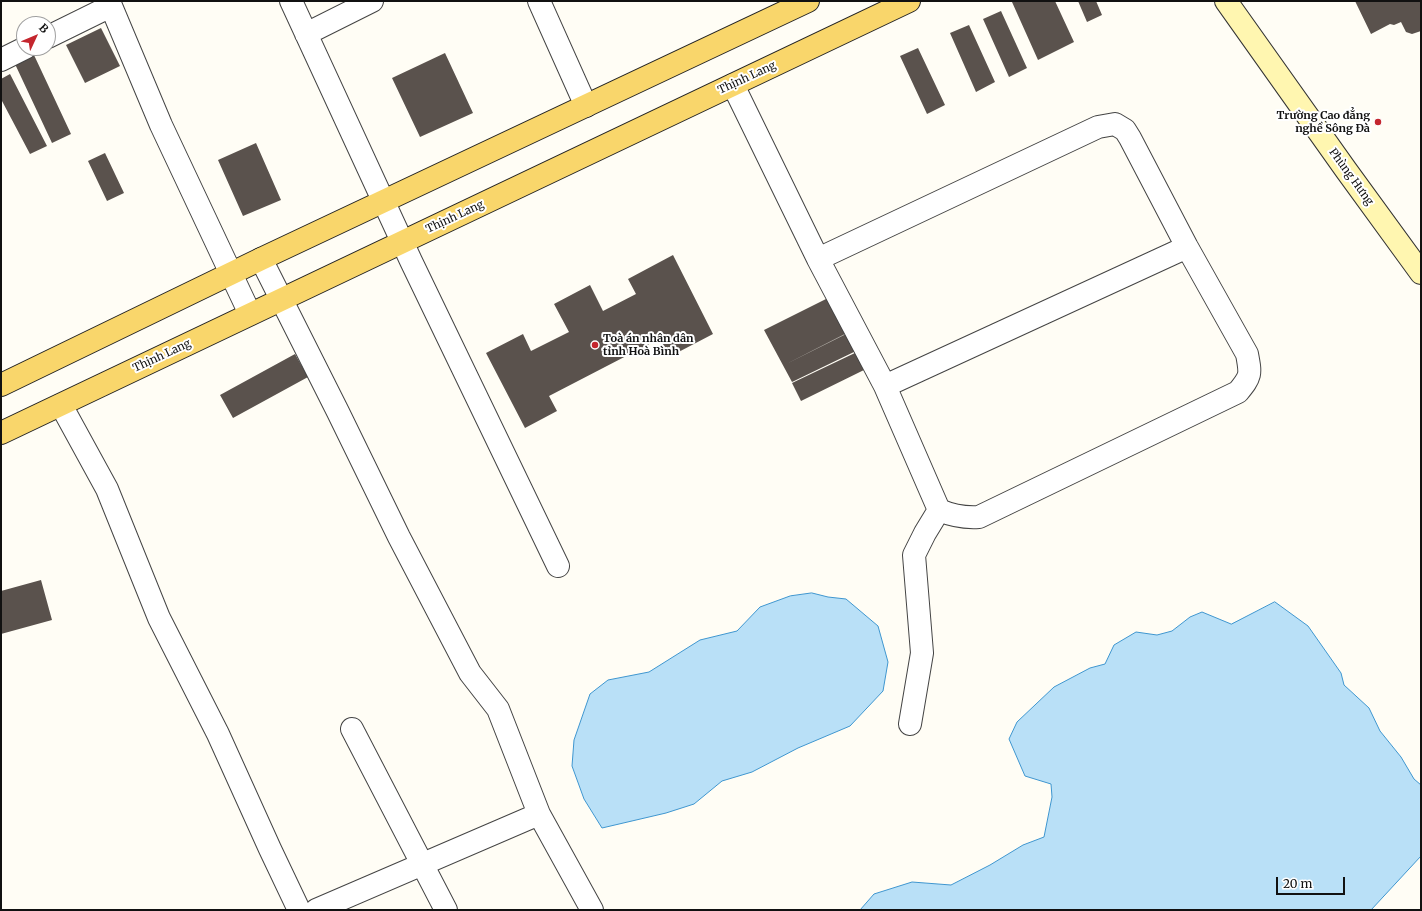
<!DOCTYPE html>
<meta charset="utf-8">
<style>
body{margin:0}
#map{position:relative;width:1422px;height:911px;overflow:hidden;background:#fffdf5;font-family:Merriweather,serif}
canvas{display:block}
.frame{position:absolute;inset:0;border:2px solid #111;pointer-events:none}
.north{position:absolute;left:16px;top:16px;width:40px;height:40px;box-sizing:border-box;background:#fff;border:1px solid #a0a0a0;border-radius:50%;rotate:46deg;font-size:11px;font-weight:700;line-height:16px;text-align:center;color:#111}
.north::after{content:'';display:block;margin:auto;width:14px;height:18px;background:#c4262e;clip-path:polygon(50% 0,100% 100%,50% 72%,0 100%)}
.scale{position:absolute;left:1276px;top:877px;width:69px;height:18px;box-sizing:border-box;border:2px solid #111;border-top:0;padding-left:5px;font-size:12px;line-height:14px;white-space:nowrap;color:#111;-webkit-text-stroke:3px #fff;paint-order:stroke}
</style>
<div id="map">
<canvas width="1422" height="911"></canvas>
<div class="frame"></div>
<div class="north">B</div>
<div class="scale">20 m</div>
</div>
<script>
const c = document.querySelector('canvas').getContext('2d');
c.lineJoin = 'round';
function paint(path, color) { c.fillStyle = color; c.fill(path, 'evenodd'); }
function stroke(path, color, width, dash) { c.strokeStyle = color; c.lineWidth = width; c.lineCap = dash ? 'butt' : 'round'; c.setLineDash(dash || []); c.stroke(path); }
function label(font, color, halo, rows, align = 'center') {
  c.font = font + ' Merriweather,serif'; c.lineWidth = 4; c.setLineDash([]); c.textBaseline = 'middle'; c.strokeStyle = halo; c.fillStyle = color; for (const [text, x, y, turn = 0] of rows) {
    c.save(); c.translate(x, y); c.rotate((+turn || 0) * Math.PI / 180); c.textAlign = isNaN(turn) ? turn : align; if (halo) c.strokeText(text, 0, 0); c.fillText(text, 0, 0); c.restore();
  }
}
const water = new Path2D(`
 M812,593l16,4 18,2 32,27 10,36 -5,29 -33,35 -52,22 -46,24 -30,9 -28,23 -28,9 -64,15 -18,-29 -12,-33 2,-26 16,-46 18,-14 41,-8 51,-32 37,-9 23,-24 30,-11z
 M1275,602l33,24 33,47 3,12 25,23 11,23 21,26 13,22 7,6v71l-50,54h-511l14,-16 38,-12 39,3 39,-20 33,-20 21,-8 8,-40 -1,-13 -26,-8 -16,-37 8,-17 37,-35 36,-19 15,-4 9,-19 22,-13 21,3 15,-4 18,-14 12,-5 29,12z`);
const building = new Path2D(`
 M1014,1h41l19,41 -36,18 -26,-58z
 M1078,1h18l6,14 -15,7z
 M1355,1h66v30l-9,3 -6,-2 -5,-10 -7,3 -4,-1 -19,10z
 M1001,11l26,57 -18,9 -26,-58z
 M969,25l26,57 -19,10 -26,-59z
 M101,28l19,38 -35,17 -19,-38z
 M918,48l27,57 -18,9 -27,-58z
 M445,53l28,60 -53,24 -28,-59z
 M34,55l37,79 -19,9 -37,-79z
 M10,74l37,72 -17,8 -28,-53h-1v-22z
 M256,143l25,57 -38,16 -25,-56z
 M105,153l19,40 -17,8 -19,-40z
 M673,255l40,79 -44,23 -10,-18 -110,57 8,15 -32,17 -39,-75 37,-19 8,17 38,-19 -15,-28 36,-19 13,26 33,-17 -8,-15z
 M828,298l19,35 -61,31 62,-31 8,18 -64,31 -28,-52z
 M857,352l9,17 -65,32 -9,-18z
 M295,354l13,23 -75,41 -13,-23z
 M41,580l11,40 -51,14v-43z`);
const street = new Path2D(`
 M291,1l120,260 147,305
 M539,1l47,105
 M111,6l50,119 89,189
 M306,34l66,-33
 M48,37l63,-31 -3,-5
 M1,60l24,-12
 M733,85l85,174 67,127 54,124c14,6 25,8 40,7l259,-125c13,-16 13,-17 9,-38l-60,-107 -57,-109 -5,-8 -10,-6 -17,3 -280,132
 M261,259l77,153 61,125 71,136 28,36 41,105 53,96
 M885,386l302,-139
 M61,405l46,84 52,129 59,116 52,115 29,61
 M910,724l12,-71 -8,-98 11,-22 14,-23
 M352,729l94,181
 M316,910l223,-96`);
const secondary = new Path2D(`
 M1226,1l120,169 75,103`);
const primary = new Path2D(`
 M1,385l260,-126 547,-258
 M1,433l908,-432`);
const markers = [
 [1378,122,4,"#c4262e"],
 [595,345,4,"#c4262e"]
];
const streetNames = [
 ["Thịnh Lang",747,78,-25],
 ["Phùng Hưng",1351,177,54],
 ["Thịnh Lang",455,217,-25],
 ["Thịnh Lang",162,356,-25]
];
const poiNames = [
 ["Trường Cao đẳng",1370,116],
 ["nghề Sông Đà",1370,129],
 ["Toà án nhân dân",603,339,"left"],
 ["tỉnh Hoà Bình",603,352,"left"]
];
paint(water, '#b9e0f7');
stroke(water, '#3f96cf', 1);
paint(building, '#5a524d');
stroke(street, '#444', 24);
stroke(secondary, '#333', 24);
stroke(primary, '#222', 24);
stroke(street, '#fff', 22);
stroke(secondary, '#fff6b0', 22);
stroke(primary, '#f9d66b', 22);
for (const [x, y, r, color] of markers) { const dot = new Path2D(); dot.arc(x, y, r, 0, 2 * Math.PI); c.fillStyle = color; c.fill(dot); stroke(dot, '#fff', 1.5); }
label('11px', '#111', '#fff', streetNames);
label('bold 11px', '#111', '#fff', poiNames, 'right');
</script>
